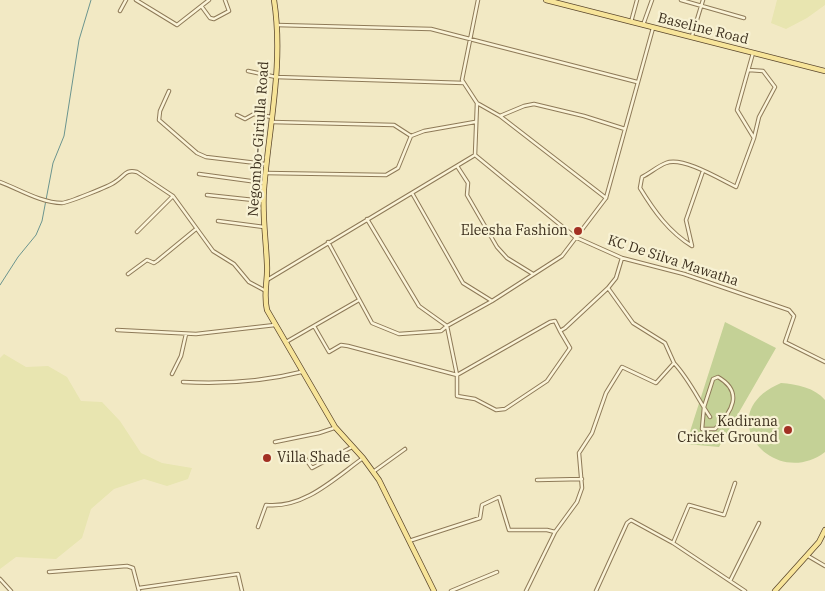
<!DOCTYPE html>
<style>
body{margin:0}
canvas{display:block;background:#f2e9c4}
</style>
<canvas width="825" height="591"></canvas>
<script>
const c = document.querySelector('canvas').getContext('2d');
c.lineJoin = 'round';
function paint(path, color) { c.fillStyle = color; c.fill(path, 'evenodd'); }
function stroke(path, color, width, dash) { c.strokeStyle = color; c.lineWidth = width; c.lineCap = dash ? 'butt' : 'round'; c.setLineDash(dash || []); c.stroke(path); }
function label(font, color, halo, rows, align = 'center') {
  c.font = font + ' "IBM Plex Serif",serif'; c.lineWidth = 4.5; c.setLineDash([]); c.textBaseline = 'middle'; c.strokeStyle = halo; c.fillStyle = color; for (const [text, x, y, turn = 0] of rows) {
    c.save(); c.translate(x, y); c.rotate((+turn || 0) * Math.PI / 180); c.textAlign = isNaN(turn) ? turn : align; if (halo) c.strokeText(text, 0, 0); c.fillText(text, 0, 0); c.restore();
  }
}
const farmland = new Path2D(`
 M777,0h48v5l-18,13 -21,11 -15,-6z
 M4,354l22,13 22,-1 19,11 14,24 21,1 18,19 21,32 21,10 30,5 -4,11 -21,7 -23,-7 -30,10 -23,20 -9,29 -26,21 -40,-2 -16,12v-211z`);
const green = new Path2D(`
 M725,322l51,26 -57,99 -33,-3z
 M781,383c16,1 34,5 44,17v52c-51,39 -117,-38 -44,-69z`);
const stream = new Path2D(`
 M0,285l18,-28 18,-22 6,-14 11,-58 11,-27 15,-96 12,-40`);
const street = new Path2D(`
 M136,0l41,25 32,-25
 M478,0l-16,80 15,23 23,13 106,82
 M681,0l63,18
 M202,7l8,11 4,1 15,-8 -4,-11
 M120,11l6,-11
 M631,22l6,-22
 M277,25l154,4 206,53
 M643,25l9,-25
 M692,36l11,-36
 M749,70l14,1 12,16 -16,30 -5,21
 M248,71l28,6 188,6
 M169,91l-9,20 -1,9 38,33 9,4 59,7
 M237,115l8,4 9,-5 18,3
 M500,116l24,-10 10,-2 50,12 41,13
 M272,122l122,3 17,11
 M475,155l2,-52
 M457,166l11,17 -1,12 30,52 10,11 26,16
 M703,171l-17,49 6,26c-23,-14 -38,-35 -52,-58l2,-11c8,-4 16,-11 24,-14 16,-7 54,16 70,24l18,-49 -17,-28 16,-57
 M266,173l120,2 12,-7 13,-32 13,-5 51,-9
 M199,174l66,9
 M0,182c19,7 41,21 62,21 5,0 48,-17 53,-21 10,-6 10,-13 22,-10l36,24 40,55 21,13 15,18 15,8
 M412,193l51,90 29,18 70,-45 44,-58 47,-170
 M207,195l56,6
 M367,219l52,87 28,20 45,-25
 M218,221l46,6
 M137,232l36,-36
 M328,242l44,81 27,11 42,-3 6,-5 10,49 93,-53 5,-1 5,10 5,-3 43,-40
 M128,274l19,-14 7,3 3,-2 39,-32
 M267,280l208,-125 100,82 47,21 62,16 105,36 5,6 -9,26 40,20
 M314,326l15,26 12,-7 7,1 109,29v21l18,3 21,11 9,-1 42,-28 23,-33 -10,-17
 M117,330l79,4 79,-9
 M286,342l73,-42
 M674,363c15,16 24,36 36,54
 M172,374l9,-18 5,-22
 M718,377c26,15 14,35 -3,52h-13l2,-22 9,-28z
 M183,382c40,2 79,0 118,-10
 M275,442l44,-9 15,-5
 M305,458l7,10 40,-21
 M373,472l32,-23
 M537,480l45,-1
 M258,527l8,-22c38,4 69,-27 97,-47
 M409,541l71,-23 2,-13 17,-8 10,33h38l8,2
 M673,543l16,-38 35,10 11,-32
 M808,556l17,10
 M49,572l78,-6 6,2 6,23
 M0,579l11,12
 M730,581l29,-58
 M139,588l99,-14 4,17
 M451,591l46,-19
 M526,591l29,-59 22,-30 5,-14 -3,-35 13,-20 14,-40 16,-26 34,16 18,-20 -9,-20 -32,-20 -25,-35 8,-10 6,-20
 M596,591l31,-68 4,-3 42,23 72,48`);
const primary = new Path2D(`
 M274,0c10,63 -5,126 -10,189 -2,26 2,50 3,76 1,17 -4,27 0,45l68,117 28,31 16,22 55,111
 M546,0l279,71
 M775,591l44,-49 6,-12`);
const markers = [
 [578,231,5,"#a23023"],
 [788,430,5,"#a23023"],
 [267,458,5,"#a23023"]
];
const streetNames = [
 ["Baseline Road",703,29,14],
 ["Negombo-Giriulla Road",259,139,-86],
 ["KC De Silva Mawatha",673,261,18]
];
const poiNames = [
 ["Eleesha Fashion",568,231],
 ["Kadirana",778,422],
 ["Cricket Ground",778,438],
 ["Villa Shade",277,458,"left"]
];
paint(farmland, '#e8e5b0');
paint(green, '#c4d196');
stroke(stream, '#6b948e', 1);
stroke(street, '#8e7a58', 4.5);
stroke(primary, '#5b472d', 6);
stroke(street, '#fbf4d8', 2.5);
stroke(primary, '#f7e499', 4.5);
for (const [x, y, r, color] of markers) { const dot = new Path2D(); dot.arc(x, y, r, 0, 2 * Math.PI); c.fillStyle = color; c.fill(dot); stroke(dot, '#f8f2d4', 2); }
label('14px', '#3d301e', '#f8f2d4', streetNames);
label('14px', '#3d301e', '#f8f2d4', poiNames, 'right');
</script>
